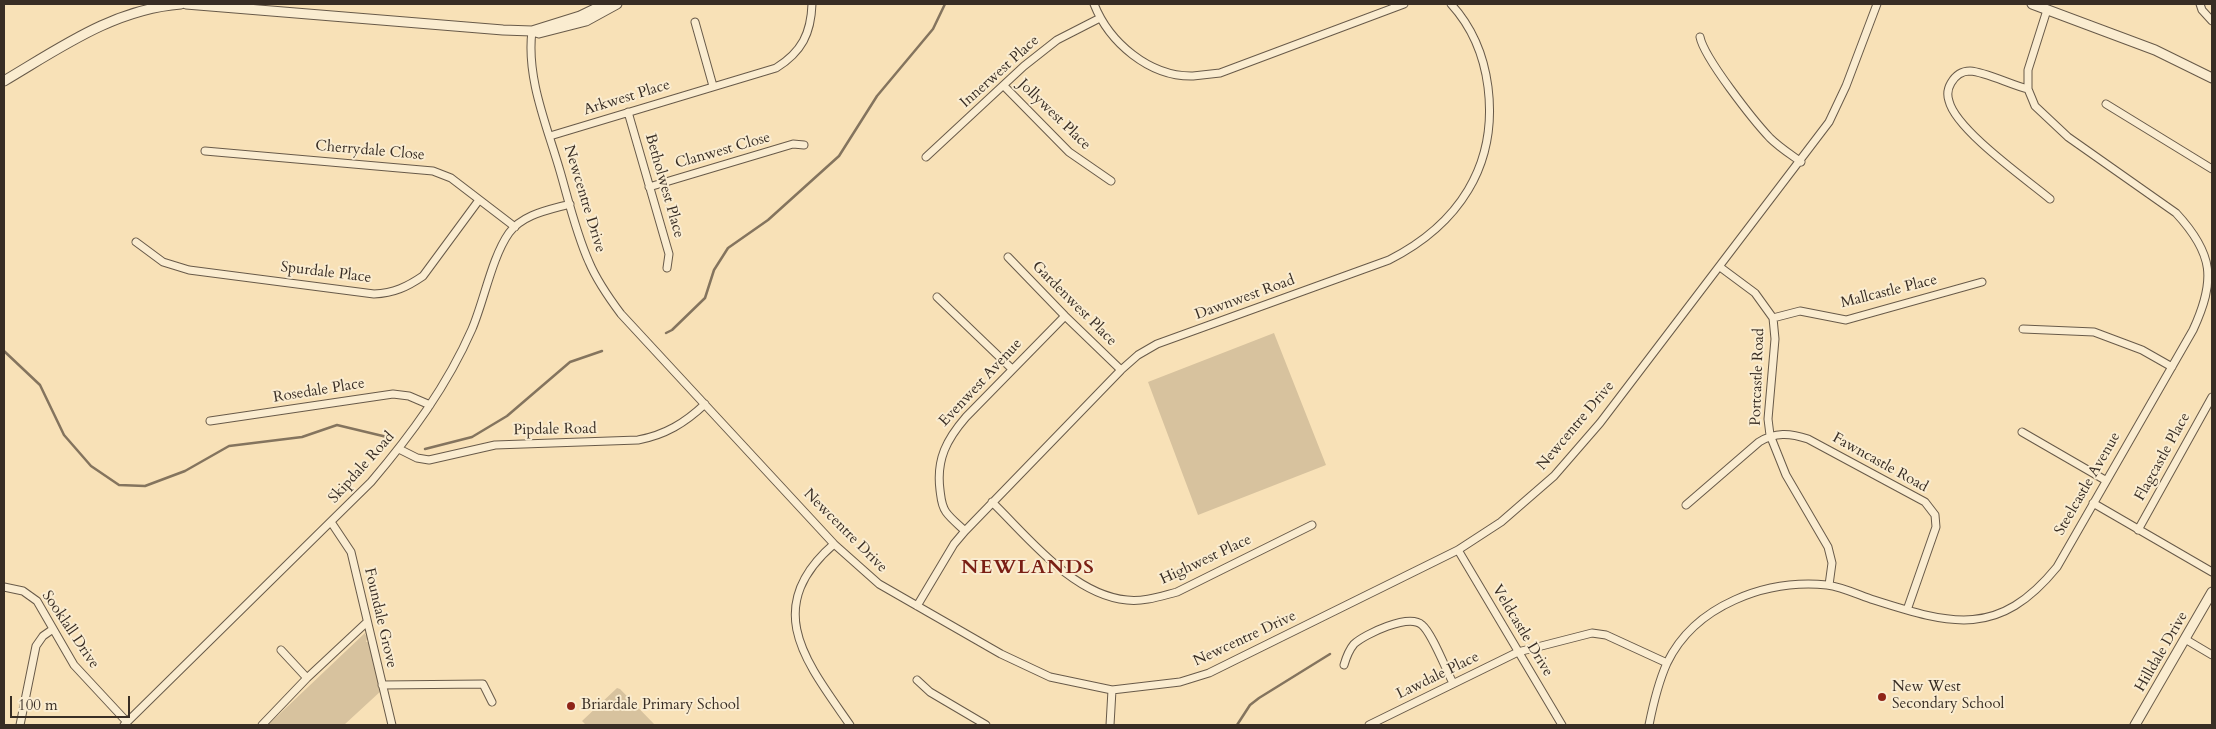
<!DOCTYPE html>
<style>
body{margin:0}
#map{position:relative;width:2216px;height:729px;overflow:hidden;background:#f8e1b7;font-family:Cardo,serif}
canvas{display:block}
.frame{position:absolute;inset:0;border:5px solid #382d24;pointer-events:none}
.scale{position:absolute;left:10px;top:696px;width:120px;height:22px;box-sizing:border-box;border:2px solid #382d24;border-top:0;padding-left:6px;font-size:15px;line-height:18px;white-space:nowrap;color:#382d24;-webkit-text-stroke:4px #faecd0;paint-order:stroke}
</style>
<div id="map">
<canvas width="2216" height="729"></canvas>
<div class="frame"></div>
<div class="scale">100 m</div>
</div>
<script>
const c = document.querySelector('canvas').getContext('2d');
c.lineJoin = 'round';
function paint(path, color) { c.fillStyle = color; c.fill(path, 'evenodd'); }
function stroke(path, color, width, dash) { c.strokeStyle = color; c.lineWidth = width; c.lineCap = dash ? 'butt' : 'round'; c.setLineDash(dash || []); c.stroke(path); }
function label(font, color, halo, rows, align = 'center') {
  c.font = font + ' Cardo,serif'; c.lineWidth = 4; c.setLineDash([]); c.textBaseline = 'middle'; c.strokeStyle = halo; c.fillStyle = color; for (const [text, x, y, turn = 0] of rows) {
    c.save(); c.translate(x, y); c.rotate((+turn || 0) * Math.PI / 180); c.textAlign = isNaN(turn) ? turn : align; if (halo) c.strokeText(text, 0, 0); c.fillText(text, 0, 0); c.restore();
  }
}
const green = new Path2D(`
 M1274,333l52,132 -128,50 -50,-133z
 M366,632l-1,3 3,1 -2,6h6l1,19 9,29 -38,35h-76z
 M617,688l3,1 35,36h-69l-4,-4z`);
const stream = new Path2D(`
 M666,333l6,-3 33,-32 9,-28 14,-22 40,-28 71,-64 38,-60 56,-67 12,-25
 M4,351l36,34 24,50 27,31 28,19 26,1 40,-15 44,-25 73,-9 35,-12 50,12
 M425,449l47,-12 35,-21 63,-54 32,-11
 M1237,725l13,-20 9,-7 71,-44`);
const minor = new Path2D(`
 M1094,4c15,38 55,73 99,72 9,-1 18,-2 27,-3l184,-69
 M2200,4l2,6 10,11
 M695,22l18,64
 M532,31c-6,47 15,95 28,140 9,31 16,62 29,91 8,19 20,36 32,52l213,230 45,40 122,70 49,23 62,13 68,-8 29,-9 249,-123 43,-28 53,-46 46,-53 229,-301 17,-36 31,-82
 M1700,37c4,21 54,84 70,101 9,9 20,16 31,24
 M1004,86l65,66 42,29
 M2028,89c-17,-4 -42,-17 -58,-18 -9,0 -15,5 -19,12 -3,5 -4,12 -2,18 7,29 77,78 101,98
 M2106,104l106,65
 M628,112l41,142 -2,14
 M550,136l226,-68c26,-16 35,-35 36,-64
 M205,151l228,20 18,7 64,49
 M926,157l98,-91 33,-26 43,-22
 M649,187l144,-43 11,1
 M136,242l27,20 26,8 185,24c20,-1 33,-7 49,-18l56,-76
 M1008,257l57,59 56,54
 M1720,267l35,26 18,25 2,21 -7,80 2,16 16,40 42,72 4,16 -3,22
 M937,297l75,72
 M1773,318l27,-7 46,9 136,-38
 M2023,329l71,3 48,18 30,17
 M210,421l183,-27 16,2 21,9
 M2022,432l83,48
 M399,449l18,9 12,2 66,-15 143,-5c27,-5 47,-17 67,-36
 M992,502c37,36 81,93 135,98 17,2 34,-4 50,-8l135,-67
 M2093,503l119,69
 M1686,505l73,-63c16,-10 31,-9 49,-3l117,63 10,13 1,12 -29,83
 M331,522l20,30 41,173
 M2138,530l74,-133
 M965,531c-6,-6 -14,-12 -19,-19 -5,-7 -5,-15 -6,-22 -4,-31 7,-51 26,-73l99,-101
 M834,544c-74,64 -27,119 16,181
 M1458,550l104,175
 M4,587l19,4 14,10 37,64 53,57
 M917,606l37,-62 11,-13 156,-161 17,-15 19,-11 232,-84c69,-35 109,-94 99,-173 -4,-31 -16,-60 -37,-83
 M2185,639l27,16
 M281,650l26,28
 M1344,665c2,-7 5,-15 10,-21 11,-10 55,-31 68,-19 10,8 24,45 31,58
 M917,680l13,12 56,33
 M382,685l101,-1 9,18
 M20,725l16,-79 7,-10 10,-7
 M124,725l247,-243c40,-47 76,-96 101,-153 12,-28 20,-72 37,-96 14,-19 40,-23 61,-29
 M262,725l45,-47 60,-56
 M1110,725l2,-35
 M1369,725l149,-73 74,-19 14,2 61,28
 M1649,725c4,-20 9,-42 18,-62 28,-58 99,-84 160,-78 15,2 32,10 47,15 78,25 125,38 183,-33l136,-237c23,-50 21,-76 -17,-117l-108,-76 -33,-31 -7,-17v-19l19,-60`);
const tertiary = new Path2D(`
 M186,4l317,26 29,1 7,2 47,-12 31,-17
 M2032,4l123,46 57,28
 M532,31l48,-15 25,-12
 M4,81c56,-33 110,-72 177,-77
 M2135,725l77,-133`);
const markers = [
 [1882,697,5,"#8f2418"],
 [571,706,5,"#8f2418"]
];
const streetNames = [
 ["Innerwest Place",1000,72,-42],
 ["Arkwest Place",627,98,-17],
 ["Jollywest Place",1054,115,44],
 ["Cherrydale Close",370,151,5],
 ["Clanwest Close",723,151,-16],
 ["Betholwest Place",664,186,74],
 ["Newcentre Drive",584,199,73],
 ["Spurdale Place",326,273,7],
 ["Mallcastle Place",1889,292,-14],
 ["Dawnwest Road",1245,298,-20],
 ["Gardenwest Place",1074,304,45],
 ["Portcastle Road",1758,377,-88],
 ["Evenwest Avenue",981,383,-47],
 ["Rosedale Place",319,391,-9],
 ["Newcentre Drive",1576,426,-50],
 ["Pipdale Road",555,430,-1],
 ["Flagcastle Place",2163,457,-61],
 ["Fawncastle Road",1880,463,29],
 ["Skipdale Road",362,468,-48],
 ["Steelcastle Avenue",2088,484,-60],
 ["Newcentre Drive",845,531,45],
 ["Highwest Place",1206,560,-25],
 ["Foundale Grove",380,618,77],
 ["Sooklall Drive",70,630,56],
 ["Veldcastle Drive",1522,631,59],
 ["Newcentre Drive",1245,639,-25],
 ["Hilldale Drive",2162,652,-60],
 ["Lawdale Place",1438,676,-26]
];
const poiNames = [
 ["New West",1892,688],
 ["Secondary School",1892,705],
 ["Briardale Primary School",581,706]
];
const districtNames = [
 ["NEWLANDS",1028,568]
];
paint(green, '#d7c29e');
stroke(stream, '#84745e', 2.5);
stroke(minor, '#685a49', 9);
stroke(tertiary, '#685a49', 11);
stroke(minor, '#faecd0', 7);
stroke(tertiary, '#faecd0', 9);
for (const [x, y, r, color] of markers) { const dot = new Path2D(); dot.arc(x, y, r, 0, 2 * Math.PI); c.fillStyle = color; c.fill(dot); stroke(dot, '#faecd0', 2); }
label('15px', '#382d24', '#faecd0', streetNames);
label('15px', '#382d24', '#faecd0', poiNames, 'left');
c.letterSpacing = '1px';
label('bold 20px', '#7a1f14', '#faecd0', districtNames);
c.letterSpacing = '0px';
</script>
